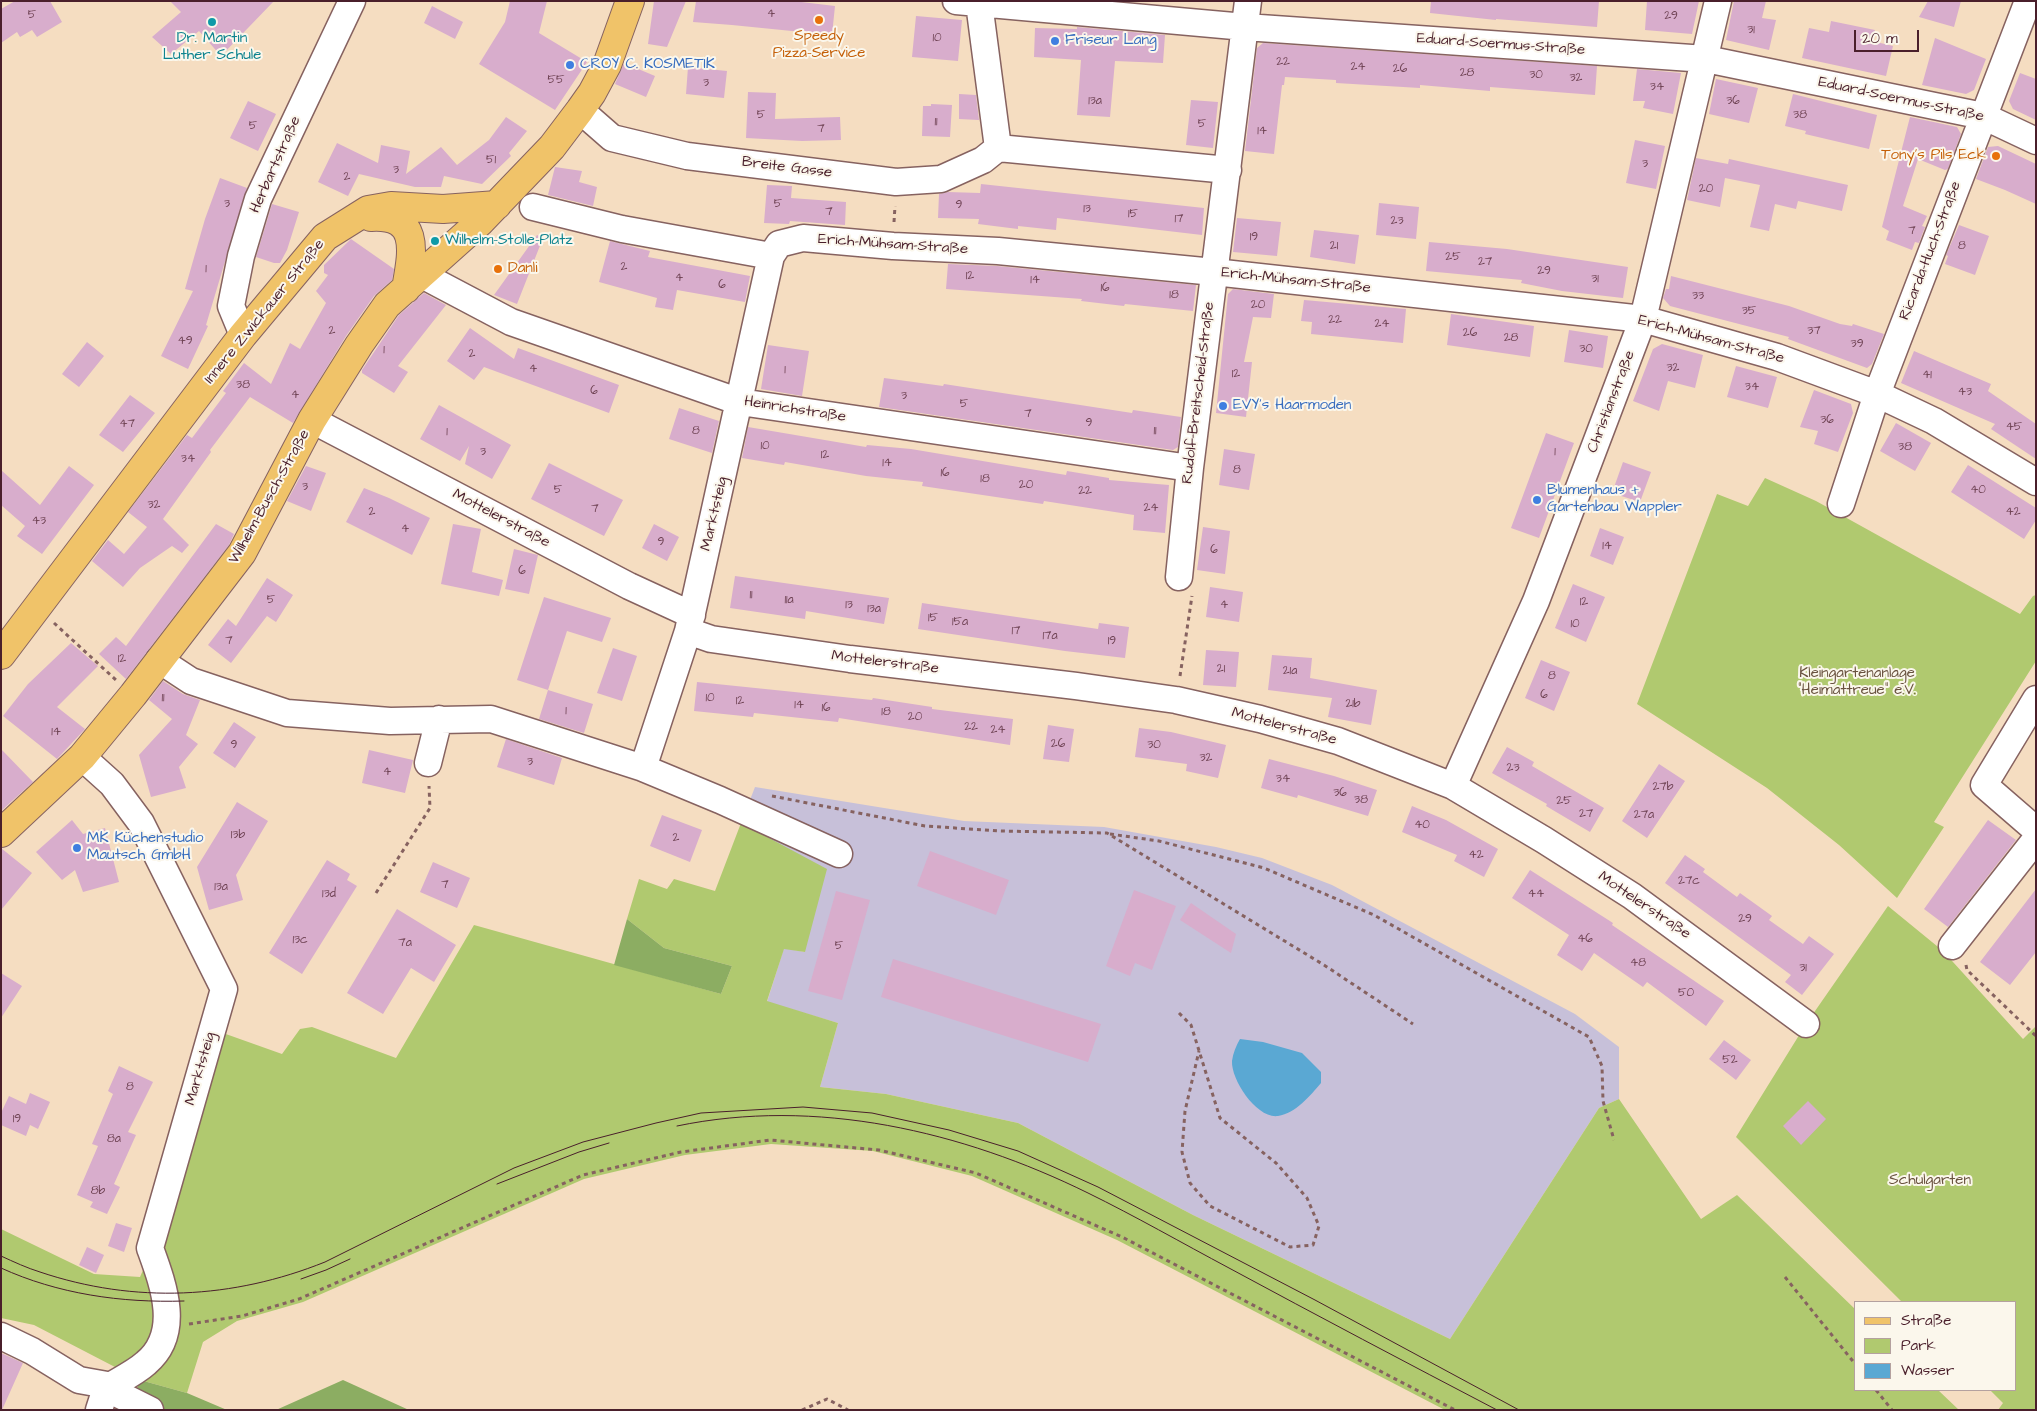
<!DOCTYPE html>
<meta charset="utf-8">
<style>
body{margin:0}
#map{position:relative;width:2037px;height:1411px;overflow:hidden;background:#f5ddc1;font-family:"Architects Daughter",sans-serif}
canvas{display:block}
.frame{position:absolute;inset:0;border:2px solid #4a1f2b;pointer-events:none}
.legend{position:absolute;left:1854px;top:1301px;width:162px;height:90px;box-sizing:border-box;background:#fbf7ec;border:1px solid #b4a19f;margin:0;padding:6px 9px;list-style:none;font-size:15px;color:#4a1f2b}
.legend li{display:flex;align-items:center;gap:10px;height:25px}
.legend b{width:25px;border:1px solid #b4a19f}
.scale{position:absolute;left:1854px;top:30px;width:65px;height:22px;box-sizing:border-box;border:2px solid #4a1f2b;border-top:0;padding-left:6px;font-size:15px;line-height:18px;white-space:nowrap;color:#4a1f2b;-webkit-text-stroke:4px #fbf7ec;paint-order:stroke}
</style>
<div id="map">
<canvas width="2037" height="1411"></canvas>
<div class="frame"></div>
<ul class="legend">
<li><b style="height:6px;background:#f0c369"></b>Straße</li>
<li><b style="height:14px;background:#b0c96f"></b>Park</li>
<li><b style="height:14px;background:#5aa8d3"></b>Wasser</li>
</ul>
<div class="scale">20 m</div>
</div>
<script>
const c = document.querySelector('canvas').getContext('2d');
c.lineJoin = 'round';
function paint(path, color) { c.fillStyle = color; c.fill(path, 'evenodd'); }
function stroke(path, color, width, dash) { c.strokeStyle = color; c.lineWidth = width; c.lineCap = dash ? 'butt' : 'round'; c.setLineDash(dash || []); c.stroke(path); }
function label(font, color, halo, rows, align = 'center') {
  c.font = font + ' "Architects Daughter",sans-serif'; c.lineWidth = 4; c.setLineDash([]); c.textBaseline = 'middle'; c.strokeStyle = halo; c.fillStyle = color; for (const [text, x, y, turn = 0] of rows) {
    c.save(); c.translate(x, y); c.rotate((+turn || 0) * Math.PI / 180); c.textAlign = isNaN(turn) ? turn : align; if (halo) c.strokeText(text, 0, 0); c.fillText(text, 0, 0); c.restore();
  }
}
const industrial = new Path2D(`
 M755,787l209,34 140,6 112,20 46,11 70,27 243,129 44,33v52l-20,9 -149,231 -257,-124 -175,-92 -132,-29 -66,-7 18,-64 -71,-21 17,-54 21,4 -64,-129z`);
const green = new Path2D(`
 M1765,478l51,23 204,113 13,-18 3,-1v66l-102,161 10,5 -47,71 -58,-53 -72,-57 -130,-84 80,-210 31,12z
 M741,823l86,46 -22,83 -21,-3 -17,52 71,22 -18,64 66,7 132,29 175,92 257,124 149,-231 20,-9 82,120 36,-24 119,115v80h82l21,20h-514l-328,-170 -145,-64 -99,-25 -102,-7 -86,11 -101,24 -281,123 -66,19 -34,21 -16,51 -47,-13 -106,-55 -33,-7v-89l93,45 46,3 15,-34 68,-210 59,21 18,-25 12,-2 84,31 78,-133 247,69 11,-28 -68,-18 -37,-29 12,-40 28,10 7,-10 41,12z
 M1888,906l55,45 80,88 13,-13v384h-38l5,-7 -13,-13h26v-88h-114l-166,-165 70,-113z`);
const forest = new Path2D(`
 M627,919l37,29 68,18 -11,28 -107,-29z
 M140,1380l47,13 40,17h-98z
 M343,1380l66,30h-133z`);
const water = new Path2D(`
 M1240,1039l23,3 39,11 19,19v11c-11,13 -25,30 -43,33 -21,3 -47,-36 -46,-55 1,-8 4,-15 8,-22z`);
const building = new Path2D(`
 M15,1h35l12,21 -25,15 -5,-7 -12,7 -3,-5 -16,11v-34z
 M170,1h104l-53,55 -22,-25 -28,23 -19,-17 29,-25z
 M510,1h37l-8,32 48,29 -32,48 -76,-46 26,-42z
 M654,1h32l-19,46 -19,-3z
 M696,1h97l42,5 -3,29 -100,-10 -39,-3z
 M1431,1h168l-2,26 -101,-8v1l-66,-7z
 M1647,1h52l-7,33 -47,-4z
 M1734,1h32l-4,17 14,2 -7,30 -43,-10z
 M1928,1h33l-7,26 -35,-10z
 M432,6l31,16 -8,17 -31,-16z
 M916,16l46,4 -4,41 -46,-4z
 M1831,21l44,9 -3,11 21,5 -7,30 -84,-18 7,-30 20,4z
 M1077,27l88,8 -2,28 -48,-2 -5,56 -33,-2 4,-55 -47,-3 1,-29 42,1z
 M1935,38l51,21 -12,31 -8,4 -44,-9z
 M1263,43l334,23 -2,29 -105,-8v4l-70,-6v3l-84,-5v-3l-51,-3 -1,8h-2l-8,69 -29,-3 12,-103z
 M624,63l31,13 -9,21 -31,-13z
 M688,67l39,4 -3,27 -38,-4z
 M1637,69l44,4 -8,41 -30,-6 2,-7h-12z
 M2020,73l16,6v41l-23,-11 -4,-8z
 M1716,79l42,9 -9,35 -40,-9z
 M748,92l28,1 -1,26 65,-2 1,23 -39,1 -56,-3z
 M959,94l17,1 3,25 -20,-1z
 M1793,94l84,21 -8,34 -64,-15 1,-3 -21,-5z
 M1191,100l27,2 -5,46 -27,-3z
 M248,101l28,13 -18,37 -28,-13z
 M931,104l21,1 -2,32 -28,-1 1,-30h8z
 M506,117l21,14 -18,22 2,3 -29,28 -38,-8 -3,11h-26l-56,-13 -11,22 -30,-14 19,-39 41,20 3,-18 29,6 -4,23 35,-27 16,18 32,-25z
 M1910,117l47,10 4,7 -13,35 -3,1 -27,-11 -15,47 24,10 -5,10 3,1 -6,16 -4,-1 -3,8 -26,-10 3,-9 -7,-4z
 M1635,140l30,6 -9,43 -30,-6z
 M1998,146l38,18v40l-31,-14 -29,-11 12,-32z
 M1696,158l32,6 1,-5 119,26 -6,26 -44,-10 -2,8 -21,-5 -6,27 -19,-4 10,-42 -35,-7 -5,29 -33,-7z
 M555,167l27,4 -3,11 18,5 -4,19 -45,-11z
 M220,178l27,10 -41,137 2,1 -20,43 -27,-13 32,-65 -8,-2 20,-70z
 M981,184l223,24 -2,27 -145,-17 -1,12 -38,-4v3l-40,-5 1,-5 -41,-1 1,-24 9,-2 32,1z
 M767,185l25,1 -1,12 55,4 -1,23 -55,-4 -1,3 -25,-1z
 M1379,203l40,4 -3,32 -40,-4z
 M272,204l27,8 -12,38 -7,13h-6l-18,-6z
 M1237,218l44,4 -4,34 -44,-4z
 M1959,225l30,11 -14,39 -30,-11 3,-8 -2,-1z
 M1314,230l45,5 -4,29 -45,-7z
 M537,235l6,3 -26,66 -23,-9z
 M351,239l43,30 -2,11 -18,16 -28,40 -53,87 -43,-26 -40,53 1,2 -48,67 26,26 -7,8 -10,-7 -32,22 -17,19 -31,-26 16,-21 16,14 23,-27 -19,-15 59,-77 5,3 34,-45 -3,-2 21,-28 27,21 19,-41 10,6 26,-46 -10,-12 12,-16 -4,-2v-8z
 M610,241l40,10 -2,6 102,19 -5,26 -68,-12 -4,20 -18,-3 2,-9 -58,-16z
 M1429,242l78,7 121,18 -5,31 -61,-7 -41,-8 1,-3 -96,-9z
 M948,264l49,2 199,19 -3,26 -68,-7 -1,2 -43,-5 1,-2 -136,-10z
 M1671,276l118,30 51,18 12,2 1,-2 31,10 -12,30 -5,4 -79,-29 1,-2 -119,-31 -7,-8 3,-9h3z
 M1233,289l41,5 -3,24 -18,-1 -9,45h8l-6,55 -30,-4 12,-119z
 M424,293l22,12 -48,61 10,6 -14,21 -32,-20v-3l37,-55z
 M1304,300l102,9 -3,34 -92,-9 1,-12 -11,-1z
 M1451,314l83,12 -4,31 -83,-12z
 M470,328l44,31 4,-11 101,37 -10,28 -125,-46 -10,13 -27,-19z
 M1569,330l39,6 -5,32 -39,-6z
 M87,342l17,14 -25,31 -17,-13z
 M1662,344l41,11 -8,33 -27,-7 -9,30 -26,-10 20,-52z
 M768,345l41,6 -7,45 -41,-7z
 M1914,351l77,33 -3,7 48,33v35l-45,-30 4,-5 -94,-41z
 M1736,366l41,11 -9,31 -41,-11z
 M884,378l59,8 1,-2 188,29 1,-3 48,7 -3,30 -5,3 -294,-43z
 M1814,390l37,14 2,9 -15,39 -24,-8 4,-13 -18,-4z
 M130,395l25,18 -32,39 -24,-17z
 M439,405l72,40 -19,34 -27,-15 4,-18 -9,15 -40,-22z
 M679,408l40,13 -7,32 -43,-14z
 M1896,423l35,20 -16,28 -35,-20z
 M748,427l118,20 1,-2 44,4 155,26 1,-4 42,7v2l60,5 -4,48 -32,-3 1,-15 -90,-14 -1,3 -121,-18 1,-4 -57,-6 -81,-14 -1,3 -42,-7z
 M1546,433l28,10 -35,95 -28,-10z
 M1224,449l31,5 -6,36 -30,-5z
 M1623,462l28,10 -11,30 -28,-9z
 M549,463l74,37 -19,36 -73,-37z
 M1968,465l68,43v12l-12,19 -73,-47z
 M69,466l25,19 -52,69 -25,-18 8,-10 -24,-21v-35l39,35z
 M306,466l20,7 -15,38 -24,-10z
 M364,488l25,10 41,20 -18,37 -66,-33z
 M216,524l18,10 -5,11 -103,134 -27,-25 17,-17 10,9z
 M453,524l28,5 -9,43 31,8 -4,16 -58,-12z
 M654,524l25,13 -12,24 -25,-13z
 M1203,527l27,4 -5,43 -28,-4z
 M1600,528l24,9 -11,28 -23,-9z
 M514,549l24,6 -9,39 -24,-5z
 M735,576l154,22 -5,26 -78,-13 -1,8 -75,-11z
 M267,578l26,17 -17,27 -9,-6 -36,47 -23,-18 20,-26 8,7z
 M1573,584l32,13 -19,45 -31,-14z
 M1210,587l33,5 -4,30 -33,-5z
 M544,597l67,21 -9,24 -35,-11 -19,59 -31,-10z
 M922,603l176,26 1,-6 30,4 -4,31 -60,-7 -147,-22z
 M71,643l27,23 -41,41 28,22 -28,30 -54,-43 25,-32z
 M613,648l24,8 -15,45 -25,-8z
 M1206,650l33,2 -3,35 -33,-2z
 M1272,655l40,3 -2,20 67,12 -6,35 -43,-8 4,-19 -64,-8z
 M1541,660l29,12 -16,39 -29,-13z
 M163,681l20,13 17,6 -14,35 12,9 -19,23 7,21 -35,9 -12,-42 33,-36 -23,-19z
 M697,682l175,18 1,-2 59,9v2l81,10 -3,26 -171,-27 -1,4 -84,-9 -1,4 -59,-6z
 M548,690l45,14 -9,29 -45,-14z
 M234,722l22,15 -21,31 -22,-15z
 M1048,725l26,4 -5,33 -26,-3z
 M1139,728l32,4 55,13 -8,33 -32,-7 1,-7 -52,-7z
 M506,739l56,19 -8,27 -57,-18z
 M1507,747l27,15 -2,4 72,42 -14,24 -44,-26 1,-2 -55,-31z
 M1,749l32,33 -32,29z
 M369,750l44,10 -8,33 -43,-10z
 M1269,759l65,17 43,14 -9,26 -70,-21 -1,3 -36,-10z
 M1659,764l26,17 -38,57 -25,-17z
 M237,802l31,19 -32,54 7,25 -34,10 -12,-43z
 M1412,806l34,14 52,29 -14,28 -30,-16 3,-6 -55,-23z
 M662,815l40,15 -12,32 -40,-16z
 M72,820l11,14 22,-6 14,54 -36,10 -8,-22 -13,10 -26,-28z
 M1988,820l28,20 -68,87 -24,-18z
 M1,848l31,25 -31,37z
 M930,851l79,29 -13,35 -79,-29z
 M1685,855l20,14 -2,3 34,25 3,-4 32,23 -3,4 34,24 6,-8 25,18 -32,41 -17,-13 6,-7 -126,-92z
 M327,860l23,14 -3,6 10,6 -55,88 -33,-21z
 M433,862l37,16 -13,30 -37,-16z
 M1530,870l83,53 -1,2 112,76 -18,25 -59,-44 -4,5 -49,-34 -12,18 -25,-16 12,-20 -57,-37z
 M2036,889v63l-26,33 -30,-23z
 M1134,890l42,16 -24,64 -17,-7 -5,13 -24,-10z
 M836,891l34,9 -28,100 -34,-9z
 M1191,903l45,31 -5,19 -51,-33z
 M397,909l59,36 -22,37 -23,-14 -28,46 -36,-21z
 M893,959l208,65 -13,38 -207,-65z
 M1,973l21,13 -21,32z
 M1724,1040l27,20 -15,20 -27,-21z
 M119,1066l34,16 -25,50 8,3 -22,49 6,3 -13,27 -17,-7 3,-5 -16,-7 21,-49 -6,-2 21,-50 -5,-3z
 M30,1093l20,9 -12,27 -8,-4 -4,11 -25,-11v-12l8,-17 17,8z
 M1808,1101l18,18 -25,26 -18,-19z
 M116,1223l16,5 -8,24 -16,-6z
 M87,1247l17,8 -8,18 -17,-8z
 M1,1353l22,10 -21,47h-1z`);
const path = new Path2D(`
 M894,222l1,-16
 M54,623l62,57
 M1180,676l12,-80
 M772,796l153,30 75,5 107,2 217,132 89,59
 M1110,834l49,7 105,27 110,47 215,122 13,29 1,35 11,39
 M376,893l54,-85 -1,-22
 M1966,965l1,5 69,66
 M1179,1013l12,12 29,93 56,45 31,35 12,28 -6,19 -23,2 -80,-41 -20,-23 -8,-31 3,-41 14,-60
 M1785,1277l71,88
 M189,1324l53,-8 57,-17 284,-124 98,-23 89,-12 109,10 97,23 146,64 333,173
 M1876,1390l16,20
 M802,1410l25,-11 21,11`);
const minor = new Path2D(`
 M956,1l289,26 461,32 277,57 53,25
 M979,3l19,145
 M580,110l32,28 75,18 209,26 45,-3 42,-19 15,-12 230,22
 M533,207l89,22 149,27 8,-12 24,-6 90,8 105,5 216,21 429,47 134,38 100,37 57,27 102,61
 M422,275l89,47 229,80 450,66
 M243,335l-12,-29 10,-50 17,-57 94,-198
 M312,420l317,166 63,29
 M1841,504l36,-110 151,-393
 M1179,577l11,-109 58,-467
 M688,631l23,8 139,20 226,27 100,14 84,19 78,22 115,45 91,54 88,56 174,128
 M159,660l32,21 96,32 103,8 101,-2 152,49 45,-137 83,-375
 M2036,699l-52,86 52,45
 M82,757l30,27 29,39 83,166 -74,259c13,36 32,85 -4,115 -10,9 -24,16 -36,23l-3,-1 -8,25
 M428,763l11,-44
 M643,768l77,32 119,54
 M1453,786l83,-185 107,-282 75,-318
 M1952,946l84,-107
 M1,1336l31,15 47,29 28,5
 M110,1386l10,9 30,15`);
const major = new Path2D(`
 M371,217c51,-3 41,37 35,72
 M1,655l242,-320 82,-98 43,-27 23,-4 52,3 54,-4
 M1,833l81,-76 51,-62 109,-142 70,-133 47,-75 28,-40 93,-83 72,-75 28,-37 12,-17 15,-28 23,-64`);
const tram = new Path2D(`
 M677,1126c139,-29 285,5 411,67 47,23 94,50 141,75 89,48 178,95 268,142
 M497,1184l82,-32 30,-9
 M1,1256c13,6 26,12 39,16 95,32 193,27 285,-10l189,-94 69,-26 73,-19 45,-10 102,-6 69,6 77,17 69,21 80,36 217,113 204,110
 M1,1268c57,26 120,35 183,33
 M301,1279l25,-9 24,-11`);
const markers = [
 [819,20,5,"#e8710a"],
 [212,22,5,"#0f9aa8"],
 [1055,41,5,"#3f7fe0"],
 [570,65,5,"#3f7fe0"],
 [1996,156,5,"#e8710a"],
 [435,241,5,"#0f9aa8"],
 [498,269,5,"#e8710a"],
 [1223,406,5,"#3f7fe0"],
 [1537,500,5,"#3f7fe0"],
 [77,848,5,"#3f7fe0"]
];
const numberNames = [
 ["4",771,14],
 ["5",32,15],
 ["29",1671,16],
 ["31",1751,30],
 ["10",937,38],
 ["22",1283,62],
 ["24",1358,67],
 ["26",1400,69],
 ["28",1467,73],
 ["30",1536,75],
 ["32",1576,78],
 ["55",556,80],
 ["3",706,83],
 ["34",1657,87],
 ["13a",1095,101],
 ["36",1733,101],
 ["5",761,115],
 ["38",1800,115],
 ["11",936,122],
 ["5",1202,124],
 ["5",253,126],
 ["7",821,129],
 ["14",1262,131],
 ["51",491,160],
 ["3",1645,164],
 ["3",396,170],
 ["2",347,177],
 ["20",1706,189],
 ["3",227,204],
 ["5",778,204],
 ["9",959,205],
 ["13",1087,209],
 ["7",829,212],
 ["15",1133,214],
 ["17",1179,219],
 ["23",1397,221],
 ["7",1912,231],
 ["19",1254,237],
 ["21",1334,246],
 ["8",1962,246],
 ["25",1453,257],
 ["27",1485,262],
 ["2",624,267],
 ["1",206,269],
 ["29",1544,271],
 ["12",970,276],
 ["4",679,278],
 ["31",1595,279],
 ["14",1035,280],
 ["6",722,285],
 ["16",1105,288],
 ["18",1174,295],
 ["33",1698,296],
 ["20",1258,305],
 ["35",1749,311],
 ["22",1335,320],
 ["24",1382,324],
 ["2",332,331],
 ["37",1814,331],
 ["26",1470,333],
 ["28",1511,338],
 ["49",185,341],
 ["39",1857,344],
 ["30",1586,349],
 ["1",384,350],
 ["2",472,354],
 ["32",1673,368],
 ["4",533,369],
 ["1",785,370],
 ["12",1236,374],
 ["41",1927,375],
 ["38",243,385],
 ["34",1752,387],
 ["6",594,391],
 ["43",1965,392],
 ["4",295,395],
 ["3",904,396],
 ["5",964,404],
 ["7",1028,414],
 ["36",1827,420],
 ["9",1089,423],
 ["47",127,424],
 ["45",2014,427],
 ["8",696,431],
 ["11",1155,431],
 ["1",447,432],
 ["10",765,446],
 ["38",1905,447],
 ["3",483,452],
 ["1",1555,452],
 ["12",825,455],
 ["34",188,459],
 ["14",887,463],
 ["8",1237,470],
 ["16",945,473],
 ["18",985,479],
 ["20",1026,485],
 ["3",305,487],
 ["5",558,490],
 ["40",1978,490],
 ["22",1085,491],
 ["32",154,505],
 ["24",1151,508],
 ["7",595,509],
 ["2",372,512],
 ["42",2013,512],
 ["43",39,521],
 ["4",405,529],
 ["9",661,542],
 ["14",1607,546],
 ["6",1214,550],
 ["6",522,571],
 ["11",751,595],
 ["5",271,600],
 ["11a",789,600],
 ["12",1584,602],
 ["13",849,605],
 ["4",1224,605],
 ["13a",874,609],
 ["15",933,618],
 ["15a",960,622],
 ["10",1575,624],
 ["17",1016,631],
 ["17a",1050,636],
 ["7",229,641],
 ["19",1112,641],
 ["12",122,659],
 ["21",1221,669],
 ["21a",1290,671],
 ["8",1552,676],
 ["6",1544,695],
 ["11",163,698],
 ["10",710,698],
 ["12",740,701],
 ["21b",1353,704],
 ["14",799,705],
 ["16",826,708],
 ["1",566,711],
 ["18",886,712],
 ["20",915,717],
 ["22",971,727],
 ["24",998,730],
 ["14",56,732],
 ["26",1058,744],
 ["9",234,745],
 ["30",1154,745],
 ["32",1206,758],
 ["3",530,762],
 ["23",1513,768],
 ["4",387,772],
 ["34",1283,779],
 ["27b",1663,787],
 ["36",1340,793],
 ["38",1361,800],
 ["25",1564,801],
 ["27",1586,814],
 ["27a",1644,815],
 ["40",1422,825],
 ["13b",238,835],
 ["2",676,838],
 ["42",1476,855],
 ["27c",1689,881],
 ["7",445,885],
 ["13a",221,887],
 ["13d",329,894],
 ["44",1536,894],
 ["29",1745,919],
 ["46",1585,939],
 ["13c",300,940],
 ["7a",405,943],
 ["5",839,946],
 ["48",1638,963],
 ["31",1803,968],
 ["50",1686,993],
 ["52",1730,1060],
 ["8",130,1087],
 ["19",17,1119],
 ["8a",114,1139],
 ["8b",98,1191]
];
const foodNames = [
 ["Speedy",819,37],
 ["Pizza-Service",819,54],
 ["Tony's Pils Eck",1986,156,"right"],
 ["Danli",508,269,"left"]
];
const cultureNames = [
 ["Dr. Martin",212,39],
 ["Luther Schule",212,56],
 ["Wilhelm-Stolle-Platz",445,241,"left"]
];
const shopNames = [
 ["Friseur Lang",1065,41],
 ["CROY C. KOSMETIK",580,65],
 ["EVY's Haarmoden",1233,406],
 ["Blumenhaus +",1547,491],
 ["Gartenbau Wappler",1547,508],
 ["MK Küchenstudio",87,839],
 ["Mautsch GmbH",87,856]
];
const streetNames = [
 ["Eduard-Soermus-Straße",1501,45,4],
 ["Eduard-Soermus-Straße",1901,100,12],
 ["Herbartstraße",276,165,-66],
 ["Breite Gasse",787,168,7],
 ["Erich-Mühsam-Straße",893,245,4],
 ["Ricarda-Huch-Straße",1931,251,-69],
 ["Erich-Mühsam-Straße",1296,281,6],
 ["Innere Zwickauer Straße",265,312,-51],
 ["Erich-Mühsam-Straße",1711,340,15],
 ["Rudolf-Breitscheid-Straße",1199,393,-83],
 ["Christianstraße",1612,402,-69],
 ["Heinrichstraße",795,410,9],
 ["Wilhelm-Busch-Straße",270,497,-61],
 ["Marktsteig",715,514,-77],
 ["Mottelerstraße",501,519,28],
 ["Mottelerstraße",885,663,7],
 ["Mottelerstraße",1284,727,15],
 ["Mottelerstraße",1644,906,34],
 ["Marktsteig",201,1069,-74]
];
const parkNames = [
 ["Kleingartenanlage",1857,674],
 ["\"Heimattreue\" e.V.",1857,691],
 ["Schulgarten",1930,1181]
];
paint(industrial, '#c7c0d9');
paint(green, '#b0c96f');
paint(forest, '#8cad62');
paint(water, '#5aa8d3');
paint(building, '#d8adcc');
stroke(minor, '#866260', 29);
stroke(major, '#866260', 30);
stroke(path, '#866260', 3, [4, 4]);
stroke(minor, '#fff', 26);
stroke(major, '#f0c369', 28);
stroke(tram, '#4a1f2b', 1);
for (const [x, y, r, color] of markers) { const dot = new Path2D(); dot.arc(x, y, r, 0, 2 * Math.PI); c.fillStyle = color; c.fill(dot); stroke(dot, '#fbf7ec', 2); }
label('12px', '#6e4253', null, numberNames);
label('15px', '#c56008', '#fbf7ec', foodNames);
label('15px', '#0d838f', '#fbf7ec', cultureNames);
label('15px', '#366cbe', '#fbf7ec', shopNames, 'left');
label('15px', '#4a1f2b', '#fbf7ec', streetNames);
label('15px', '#69523f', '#fbf7ec', parkNames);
</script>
